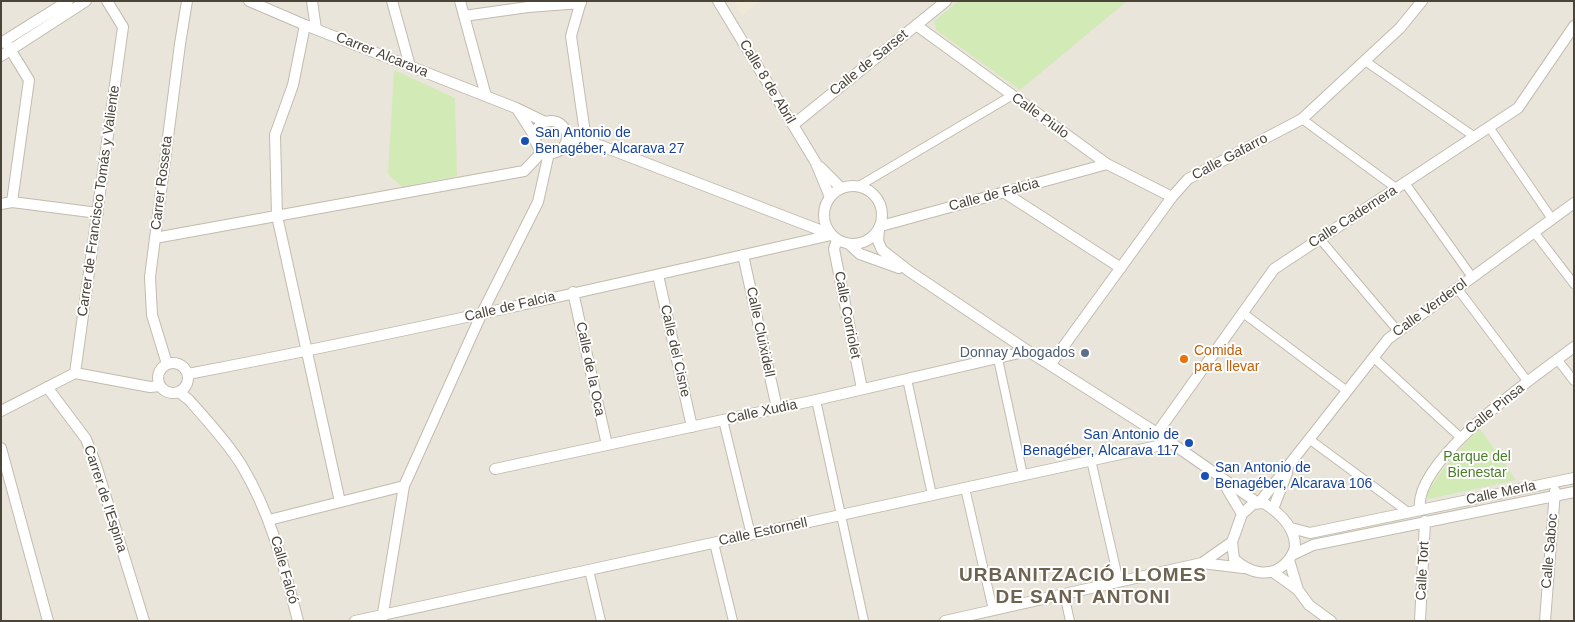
<!DOCTYPE html>
<meta charset="utf-8">
<style>
body{margin:0}
#map{position:relative;width:1575px;height:622px;overflow:hidden;background:#f6f3ec;font-family:Arial,sans-serif}
canvas{display:block}
.frame{position:absolute;inset:0;border:2px solid #4b4439;pointer-events:none}
</style>
<div id="map">
<canvas width="1575" height="622"></canvas>
<div class="frame"></div>
</div>
<script>
const c = document.querySelector('canvas').getContext('2d');
c.lineJoin = 'round';
function paint(path, color) { c.fillStyle = color; c.fill(path, 'evenodd'); }
function stroke(path, color, width, dash) { c.strokeStyle = color; c.lineWidth = width; c.lineCap = dash ? 'butt' : 'round'; c.setLineDash(dash || []); c.stroke(path); }
function label(font, color, halo, rows, align = 'center') {
  c.font = font + ' Arial,sans-serif'; c.lineWidth = 4; c.setLineDash([]); c.textBaseline = 'middle'; c.strokeStyle = halo; c.fillStyle = color; for (const [text, x, y, turn = 0] of rows) {
    c.save(); c.translate(x, y); c.rotate((+turn || 0) * Math.PI / 180); c.textAlign = isNaN(turn) ? turn : align; if (halo) c.strokeText(text, 0, 0); c.fillText(text, 0, 0); c.restore();
  }
}
const residential = new Path2D(`
 M1,1h1573v620h-1573z`);
const education = new Path2D(`
 M734,1h26l-18,15z`);
const green = new Path2D(`
 M959,1h168l-107,89 -84,-60 -2,-9z
 M394,70l61,28 2,78 -55,11 -14,-13z
 M1480,429l36,51 -87,19 -3,-3c14,-26 33,-47 54,-67z`);
const pedestrian = new Path2D(`
 M1365,61l110,76
 M1302,119l94,69
 M1489,127l63,92
 M1405,183l67,94
 M859,186l152,-90
 M1534,232l40,52
 M1320,239l78,92
 M1457,288l71,94
 M1243,313l104,78
 M1373,357l87,80
 M998,359l25,116
 M1557,359l17,22
 M907,379l25,116
 M816,400l48,221
 M723,420l28,115
 M1309,439l99,73
 M1091,460l28,122
 M965,488l28,122
 M714,543l19,78
 M589,570l12,51
 M1064,594l6,27`);
const minor = new Path2D(`
 M249,1l56,24 211,83 29,14
 M312,1l4,28
 M392,1l18,65
 M460,1l26,95
 M581,1l-10,35 15,104
 M718,1l98,162 14,34
 M464,16l64,-9 53,-4
 M305,25l-12,60 -18,50 2,81 63,286
 M916,25l191,139 65,33
 M5,41l24,39 -17,122
 M1,43l67,-42
 M1,56l85,-55
 M517,109l18,28
 M535 137a16 16 0 1 1 32 0a16 16 0 1 1-32 0Z
 M793,125l153,-124
 M567,137l19,3 244,94
 M820,167l21,21
 M824 215a29 29 0 1 1 58 0a29 29 0 1 1-58 0Z
 M1005,193l116,75
 M1,204l11,-2 86,11
 M881,226l226,-62
 M879,230l-1,11 4,9 27,21 119,80 129,82 101,70
 M155,238l369,-67 19,-20
 M837,240l-3,9 28,140
 M849,244l11,10 39,14
 M743,255l34,153
 M658,275l34,152
 M573,292l34,153
 M158 378a15 15 0 1 1 30 0a15 15 0 1 1-30 0Z
 M167,364l-15,-49 -2,-38 30,-233 7,-43
 M1050,365l122,-168 16,-18 114,-60 98,-91 22,-27
 M75,373l48,-346 -16,-26
 M75,373l75,14 10,-1
 M188,374c215,-41 429,-90 643,-139
 M47,387l39,52 10,26 48,156
 M179,392l10,8c17,19 40,44 53,66 29,48 42,101 56,155
 M1,411l74,-38
 M1157,433l117,-164 244,-161 56,-82
 M1,448l47,173
 M495,469l321,-69 212,-49
 M1220,477l22,37
 M1259,503l129,-164 186,-136
 M1264,503c14,9 31,24 31,43 0,5 -5,13 -9,17 -16,16 -37,10 -52,-4l-2,-17 10,-28 11,-10z
 M1273,509l14,-36
 M1420,510c-8,-50 117,-135 154,-163
 M269,520l135,-34
 M1291,528l19,5 264,-55
 M1232,542l-30,21 41,5
 M1292,555l21,-10 261,-53
 M1273,572l25,18 -9,-30
 M1298,590l11,15 22,16
 M382,619l22,-133 77,-171 57,-113 11,-49
 M355,621l816,-178
 M945,621l257,-58
 M1420,621l5,-100
 M1545,621l10,-130`);
const markers = [
 [525,141,5,"#1a4fb4"],
 [1085,353,5,"#5c6f8a"],
 [1184,359,5,"#e8710a"],
 [1189,443,5,"#1a4fb4"],
 [1205,476,5,"#1a4fb4"]
];
const streetNames = [
 ["Carrer Alcarava",382,55,22],
 ["Calle de Sarset",869,63,-39],
 ["Calle 8 de Abril",767,82,59],
 ["Calle Piulo",1040,116,36],
 ["Calle Gafarro",1230,157,-28],
 ["Carrer Rosseta",162,183,-83],
 ["Calle de Falcia",994,195,-15],
 ["Carrer de Francisco Tomás y Valiente",99,201,-82],
 ["Calle Cadernera",1353,217,-33],
 ["Calle de Falcia",510,307,-13],
 ["Calle Verderol",1430,308,-36],
 ["Calle Corriolet",847,315,79],
 ["Calle Cluixidell",760,332,78],
 ["Calle del Cisne",675,351,77],
 ["Calle de la Oca",590,369,78],
 ["Calle Pinsa",1495,409,-39],
 ["Calle Xudia",762,412,-12],
 ["Calle Merla",1501,493,-12],
 ["Carrer de l'Espina",105,499,72],
 ["Calle Estornell",763,532,-12],
 ["Calle Saboc",1550,551,-85],
 ["Calle Falcó",284,570,74],
 ["Calle Tort",1423,571,-87]
];
const transitNames = [
 ["San Antonio de",535,133],
 ["Benagéber, Alcarava 27",535,149],
 ["San Antonio de",1179,435,"right"],
 ["Benagéber, Alcarava 117",1179,451,"right"],
 ["San Antonio de",1215,468],
 ["Benagéber, Alcarava 106",1215,484]
];
const foodNames = [
 ["Comida",1194,351],
 ["para llevar",1194,367]
];
const serviceNames = [
 ["Donnay Abogados",1075,353]
];
const parkNames = [
 ["Parque del",1477,457],
 ["Bienestar",1477,473]
];
const districtNames = [
 ["URBANITZACIÓ LLOMES",1083,576],
 ["DE SANT ANTONI",1083,598]
];
paint(residential, '#eae5da');
paint(education, '#efe8d6');
paint(green, '#d2eab5');
stroke(pedestrian, '#c2bbae', 10);
stroke(minor, '#c2bbae', 12);
stroke(pedestrian, '#fff', 8);
stroke(minor, '#fff', 10);
for (const [x, y, r, color] of markers) { const dot = new Path2D(); dot.arc(x, y, r, 0, 2 * Math.PI); c.fillStyle = color; c.fill(dot); stroke(dot, '#fff', 2); }
label('14px', '#4b4439', '#fff', streetNames);
label('14px', '#164399', '#fff', transitNames, 'left');
label('14px', '#c56008', '#fff', foodNames, 'left');
label('14px', '#4e5e75', '#fff', serviceNames, 'right');
label('14px', '#4a7f2a', '#fff', parkNames);
c.letterSpacing = '1px';
label('bold 19px', '#6e6250', '#fff', districtNames);
c.letterSpacing = '0px';
</script>
